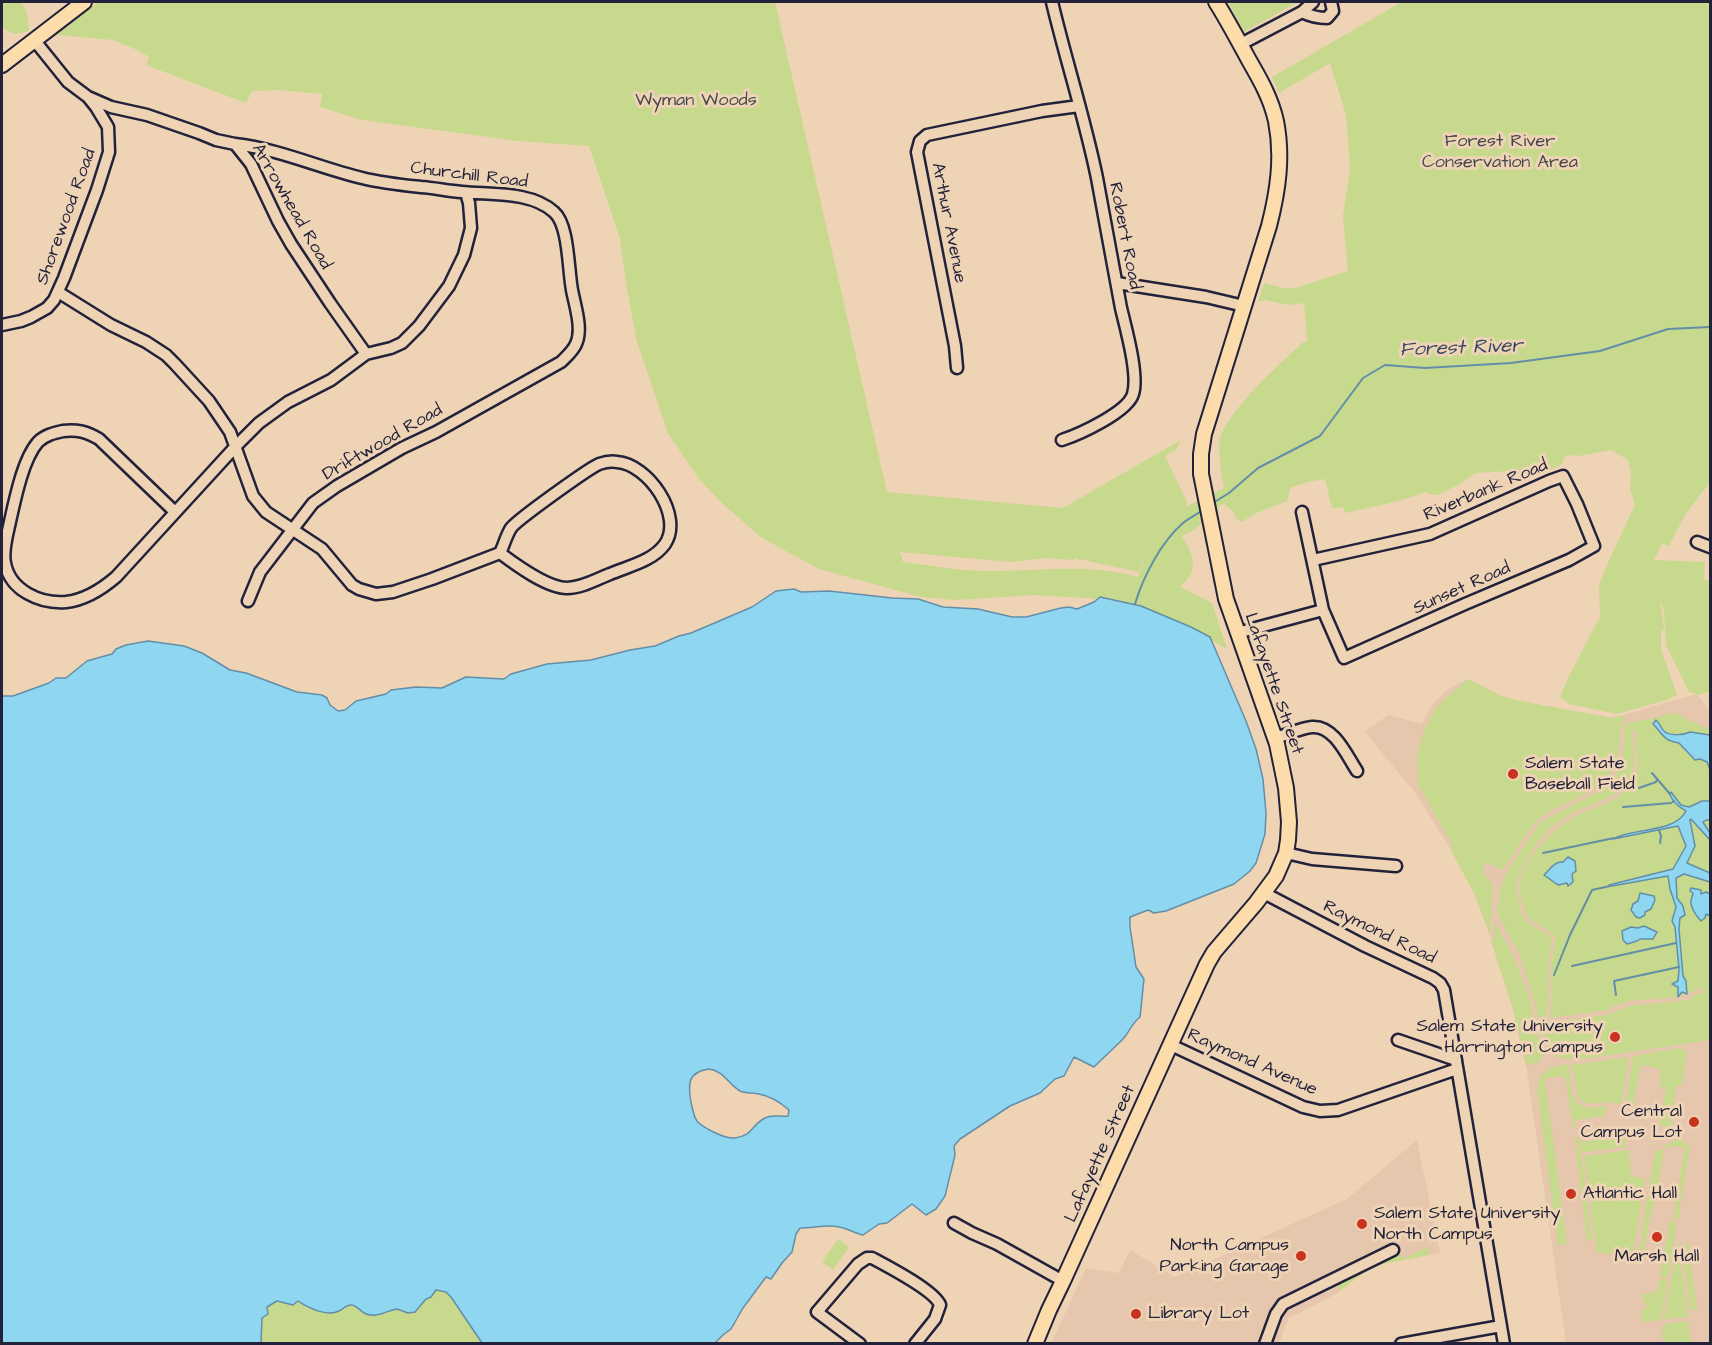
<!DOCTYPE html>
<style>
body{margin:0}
#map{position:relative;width:1712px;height:1345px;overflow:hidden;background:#eed3b5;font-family:"Architects Daughter",sans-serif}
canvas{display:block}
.frame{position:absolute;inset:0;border:3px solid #22223b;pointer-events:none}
</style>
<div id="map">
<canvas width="1712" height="1345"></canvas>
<div class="frame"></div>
</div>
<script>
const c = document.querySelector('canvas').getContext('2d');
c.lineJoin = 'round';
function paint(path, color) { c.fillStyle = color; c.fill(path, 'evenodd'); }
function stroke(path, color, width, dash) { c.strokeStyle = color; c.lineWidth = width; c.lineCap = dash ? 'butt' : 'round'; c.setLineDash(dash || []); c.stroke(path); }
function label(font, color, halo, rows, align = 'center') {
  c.font = font + ' "Architects Daughter",sans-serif'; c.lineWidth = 6; c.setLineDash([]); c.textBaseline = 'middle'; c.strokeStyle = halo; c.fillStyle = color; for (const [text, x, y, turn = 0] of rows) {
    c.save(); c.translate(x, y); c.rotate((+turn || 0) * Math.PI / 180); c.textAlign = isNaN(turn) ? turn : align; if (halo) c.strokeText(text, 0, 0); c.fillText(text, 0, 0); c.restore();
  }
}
const built = new Path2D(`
 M1468,679l33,17 19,5 92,17 85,-24 13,18v631h-144l-39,-272 -14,-61 -18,-59 -20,-56 -24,-45 -35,-56 -51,-62 23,-17 34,9 9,-18 17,-17z
 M1417,1140l23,113 -68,13 -36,28 -47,24 -10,25 -228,1 35,-76 33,5 11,-23 45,27 172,-78z`);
const green = new Path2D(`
 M2,2h19c6,9 8,18 8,29l-14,3 -13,-6z
 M98,2h677l112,490 176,16 118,-68 -5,10 -11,6 21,44 1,5 -3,3 40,-20c-2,-10 -7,-42 -4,-50 12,-32 57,-71 82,-95l5,-2 -3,-38 -14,2 -25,-5 -7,2 6,-19 19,5h12l53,-17 -5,-55 7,-46 -4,-55 -16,-52 -51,30 -7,-16 130,-75h308v480l-25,33 -16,31 -7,-2 -8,16 51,2 -1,18 6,1v110l-11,4 -10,-3 -23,-47 -2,-34 -4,-11 4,28 -3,4v17l16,46 -10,5 -50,14 -47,-10 -10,-7 9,-21 31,-59 -1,-32 12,-29 24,-51 -5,-16 1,-17 -3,-12 -17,-10 -33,6 -12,-1 -5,10 -17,8 -1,-4 -67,4 -18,12 -21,10h-4l-7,-3 -27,9 -54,12 -2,-6 -11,1 -7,-29 -18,3 -17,6 -3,13 -33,13 -12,8 -6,-4 -3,-7 -9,-7 -3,1 -26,24 -13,7c12,20 18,33 -2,51l32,16 15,46 -34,-19 -62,-27 -46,-5 -51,-3 -78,5 -35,-3 -102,-28 -57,-31 -40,-35 -23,-24 -31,-46 -31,-91 -10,-53 -7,-50 -31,-93 -71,-5 -156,-21 -42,-13 2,-13 -43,-4 -27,1 -6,12 -100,-38 3,-8 -14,-8 -22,-9 -58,-5 12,-8zM1148,550l-10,27c-48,-14 -98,-6 -148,-6 -29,0 -58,-5 -87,-9l-3,-10 111,10 35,-4 28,2v-2l65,14z
 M1228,2h70l-54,30z
 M1468,679l33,17 19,5 92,17 12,-3 1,3c-9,17 -1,40 -16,57 -18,21 -46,28 -68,42 -9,6 -30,42 -38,53l-18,-8c-4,10 0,15 8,22l-3,51 -15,-40 -24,-45 1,-5 -34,-61 -1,-29 7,-24 13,-25z
 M1672,713h5l13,8 20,8v311l-120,18c-41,4 -42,-2 -51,-39l14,3 54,-7 22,-9 60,-6 9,-7 4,1 1,-7c-8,3 -18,9 -26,10 -24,4 -49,-1 -69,13l-58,8 2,-24 -2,-17 5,-40 -8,-7 -20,-13c-4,-10 -7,-21 -7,-31 2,-27 33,-58 56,-70 19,-10 46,-14 57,-36 8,-14 2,-34 3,-50l-4,1c1,15 6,36 -3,49 -12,19 -36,23 -54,32 -22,11 -37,26 -48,48 -5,10 -10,18 -10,30 1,9 2,23 9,30 7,7 18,11 26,18l-5,39 2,18 -3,24 -8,-3 -7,-26 -12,-37 -16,-27 -6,-14 3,-20 3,-12 7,-13 30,-45 62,-32c12,-9 20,-23 21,-38 2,-10 0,-20 3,-29l28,-5z
 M1495,922l18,33 16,41 13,58 -2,8 -14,3 -13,-56 -22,-68 2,-2z
 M1679,1048l8,3 -5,35h-6l-5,41 -11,-2 6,-38h-2l-1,3 -3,-5 1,-6 -2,-1 2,-9 -20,-4 -8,42 -8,-3 8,-46 1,-2z
 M1629,1057l-8,47 -13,-2 -20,2 -10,-6 -6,-33z
 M1561,1065h8c3,30 0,48 38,41l-2,10 -30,4v7l-2,1 -8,-52 -20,2 22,166 -9,2 -21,-155c2,-16 7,-23 24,-26z
 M1625,1136l1,11 -41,5 -3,-1 -8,-13 5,-1 1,5z
 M1678,1138l12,8 -12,74 -5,-1 12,-72 -15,-1v2l-7,-1z
 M1575,1143l6,10 11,87 -5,1z
 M1660,1149l4,1 -10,59h-2l-8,42h-4l-1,4h-2l3,-12h2l1,-8 -2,-1 6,-37h2l1,-8 -1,-1 6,-36z
 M1629,1150l2,26 14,3 -12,76 -36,-2 -13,-97z
 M1669,1222h8l-9,57 -8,-2z
 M838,1239l11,8 -16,23 -11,-8z
 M1678,1241l10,76 -24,2z
 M1688,1244l9,65 -7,1 -8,-65z
 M1427,1247l2,8 -57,11 -32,25 -3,-7 35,-19 26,-11 7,4z
 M1660,1279l8,2 -7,39 -18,2 -3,-11 7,-3 -6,-14 16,-2z
 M435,1290l12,2 4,5 31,46 -221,1 1,-26 3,-2 1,-9 11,-6h21l7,5 20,7 17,-4 7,-4h4l12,9h20l12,-5 18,3 11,-13 5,-2z
 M1688,1321l3,22h-22l-8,-6 3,-13z`);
const water = new Path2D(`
 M794,589l7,3 28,-1 63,7 26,1 25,8 35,2 34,8h14l35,-9 8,-1 8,2 17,-7 6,-5 41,9 50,21 19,10 36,84 10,28 7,30 3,34 -1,21 -9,29 -6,8 -16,13 -68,27 -12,2 -6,-3 -18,7v10l6,40 8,12 -4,38c-8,6 -11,16 -18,23 -9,9 -19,18 -28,27l-20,-10 -10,19 -9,3 -15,14 -30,13 -50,33 -6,7 1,9 -10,41 -9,13 -10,6 -14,-11 -25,19 -8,1 -16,11c-9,-2 -16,-7 -24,-8 -13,-3 -25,1 -39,1l-4,6 -4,18 -10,11 -11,16 -5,-2 -23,31 -12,21 -8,6 -8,8h-233l-31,-46 -5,-5 -10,-2 -5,7 -5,2 -11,13 -7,1 -11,-4c-11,2 -22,10 -33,4 -4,-3 -8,-7 -12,-8 -6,-1 -8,4 -13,6 -12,6 -31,-3 -41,-10l-5,4 -16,-4 -10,6 1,7 -6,4 -1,25h-259v-647h11l36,-13 7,-5h10l21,-17 25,-7 4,-5 10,-4 22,-4 36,5 18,7 28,17 16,3 51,19 25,3 5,3 3,7 8,6 7,-1 11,-9 30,-7 5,-4 25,-3 26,1 24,-11 38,2 7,-5 36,-10 44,-4 39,-10 25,-4 24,-10 12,-3 61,-26 24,-16zM709,1069c15,2 19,15 31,22 6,3 13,1 19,3 11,2 22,9 30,16l-1,6c-8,1 -16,-2 -23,2 -14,7 -12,18 -30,20 -10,1 -32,-10 -38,-17 -4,-6 -4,-12 -6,-18 -3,-18 -4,-31 18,-34z
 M1656,720c4,3 5,9 9,12 6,4 19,3 25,0l20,3v35l-3,-8 -7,-3 -5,1 -16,-17c-16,-2 -16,-9 -26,-19z
 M1671,792l10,13 8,2 13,-6h8v19h-4l-3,2 7,11v7l-19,-21 -1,1 5,26 -8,17 23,10v9l-26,-8 -8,4 1,20 6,8 2,9 -5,3 -1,11 4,47 3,5 1,13 -5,-2 -4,5v-10l-6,-3 6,-3 1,-12 -4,-42 -3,-6 4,-14 -6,-18 -2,-13 -56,10 -3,-1 64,-16 13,-23 -8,-20 -65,13c20,-12 61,-5 73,-28 -7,-4 -13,-9 -16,-16z
 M1568,857l7,4 1,10 -4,3 1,8 -5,4 -1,-3 -9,2 -14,-10c6,-5 10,-14 19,-13z
 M1691,888l10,2v4l5,-2 4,2v22l-4,-2 -1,4 -4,3c-4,-4 -11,-14 -10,-20 0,-3 2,-5 2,-8l-3,-2z
 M1640,893l14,3 1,4 -4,9 -6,3v3l-5,3 -4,-1 -5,-7 2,-6 5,-3z
 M1644,926l13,6 -4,7h-13l-3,2 -10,3 -4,-4 -1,-9 9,-4 7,1z`);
const stream = new Path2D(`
 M1213,503l16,-10 29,-25 62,-32 43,-58 22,-13 40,3 86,-5 89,-12 68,-22 42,-2
 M1135,604c8,-27 26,-62 48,-81 6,-5 14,-9 20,-13
 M1652,773l18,21
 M1639,788l17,-6 1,-3
 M1623,807l48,-4 3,-2
 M1659,830l2,6 -1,7
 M1543,853l71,-15
 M1572,966l104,-23
 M1554,975l16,-40 22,-45 18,-4
 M1616,995l-2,-14 65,-14`);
const minor = new Path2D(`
 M1052,2c14,59 33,117 45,176 8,44 16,87 24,130 5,21 18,67 12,86 -5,18 -53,40 -71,46
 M1302,12c8,4 16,6 25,6l6,-7 -2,-9
 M1241,44l61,-32 11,-10
 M88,97l23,10 36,8 52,18 17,7 19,4 16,20 27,57 13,23 39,59 36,51
 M235,144c44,5 85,24 127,34 20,5 40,7 59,9 14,1 27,4 41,5 29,3 69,-1 92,20 15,13 14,57 18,78 3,16 11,39 4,54 -3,7 -9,12 -15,18l-125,70 -34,16 -65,38 -24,17 -53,69 -12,29
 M1117,283l89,14 38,9
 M58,292l53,33 35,17 20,13 9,9 34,37 21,31 23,64 13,16 56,37 30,36 7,4 17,5 17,-2 39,-13 68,-26c16,12 47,35 67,35 15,0 30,-9 43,-14 19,-8 43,-13 55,-30 19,-28 -17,-80 -48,-82 -5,-1 -12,0 -18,2 -11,5 -81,55 -88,64 -5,8 -7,17 -11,25
 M2,325l19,-4 10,-4 16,-9 7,-8 10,-22 33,-88 12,-38 -1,-25 -12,-20 -8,-10 -20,-15 -33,-41
 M957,368l-2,-22 -38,-194 3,-11 7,-6 115,-24 37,-5
 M175,512l-76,-73c-12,-7 -22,-10 -36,-8 -9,2 -18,4 -25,11 -17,19 -25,68 -31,93 -2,10 -4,19 -2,28 5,28 36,41 61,39 19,-2 36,-13 50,-25l120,-131 23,-23 29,-21 43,-22 35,-26 25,-6 11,-5 17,-17 30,-40 15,-31 7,-27 -2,-25 -3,-10
 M1302,512l21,98 21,48 121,-54 104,-44 25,-14 -17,-42 -14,-28 -14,5 -119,53 -117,26
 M1697,542l13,5
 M1237,633l86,-23
 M1275,738c12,-3 25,-10 37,-11 22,-2 35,29 45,44
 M1286,853l26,6 84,7
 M1264,893l101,53 68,32 7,5 4,7 60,354
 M1398,1040l58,20
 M1171,1045l132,62 17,4 18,-1 119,-41
 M954,1223l18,10 25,11 66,37
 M860,1344l-43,-32 41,-48 9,-6h5c15,8 63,33 68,47l-5,14 -20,25
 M1265,1344l11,-30 7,-10 110,-54
 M1401,1344l100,-18`);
const major = new Path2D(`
 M2,65l82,-63
 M1035,1344l14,-34 14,-29 144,-317 7,-12 42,-49 20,-27 10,-23 2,-13 1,-18 -3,-34 -9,-44 -51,-145 -25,-125v-20l3,-20 65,-208c9,-35 14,-69 7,-105 -5,-22 -15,-40 -26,-59 -11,-20 -22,-41 -34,-60`);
const markers = [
 [1513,774,6,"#c8321e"],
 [1615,1037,6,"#c8321e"],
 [1694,1122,6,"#c8321e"],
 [1571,1194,6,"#c8321e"],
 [1362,1224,6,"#c8321e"],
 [1657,1237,6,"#c8321e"],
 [1301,1256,6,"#c8321e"],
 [1136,1314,6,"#c8321e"]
];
const parkNames = [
 ["Wyman Woods",696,101],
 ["Forest River",1500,142],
 ["Conservation Area",1500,163]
];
const streetNames = [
 ["Churchill Road",469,176,7],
 ["Arrowhead Road",291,207,60],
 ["Shorewood Road",67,217,-70],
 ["Arthur Avenue",948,223,79],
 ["Robert Road",1124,236,79],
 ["Driftwood Road",383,443,-30],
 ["Riverbank Road",1486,491,-23],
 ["Sunset Road",1462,589,-24],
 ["Lafayette Street",1273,684,71],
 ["Raymond Road",1379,933,26],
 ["Raymond Avenue",1252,1063,24],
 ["Lafayette Street",1101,1154,-66]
];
const poiNames = [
 ["Salem State",1525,764],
 ["Baseball Field",1525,785],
 ["Salem State University",1603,1027,"right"],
 ["Harrington Campus",1603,1048,"right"],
 ["Central",1682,1112,"right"],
 ["Campus Lot",1682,1133,"right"],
 ["Atlantic Hall",1583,1194],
 ["Salem State University",1374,1214],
 ["North Campus",1374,1235],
 ["North Campus",1289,1246,"right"],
 ["Parking Garage",1289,1267,"right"],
 ["Marsh Hall",1657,1257,"center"],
 ["Library Lot",1148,1314]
];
const waterNames = [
 ["Forest River",1461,349,-2]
];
paint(built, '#e6c6ad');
paint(green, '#c7d98d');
paint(water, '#8fd6f1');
stroke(water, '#638ea8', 1.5);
stroke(stream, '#638ea8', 2);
stroke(minor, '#22223b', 15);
stroke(major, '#22223b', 18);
stroke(minor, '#eed3b5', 10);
stroke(major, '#fddcac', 14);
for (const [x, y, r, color] of markers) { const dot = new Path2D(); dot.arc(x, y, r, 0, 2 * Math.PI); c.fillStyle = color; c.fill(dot); stroke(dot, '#eed3b5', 2); }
label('18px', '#43474b', '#eed3b5', parkNames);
label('18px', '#22223b', '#eed3b5', streetNames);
label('18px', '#22223b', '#eed3b5', poiNames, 'left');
label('italic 20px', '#38465f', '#eed3b5', waterNames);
</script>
